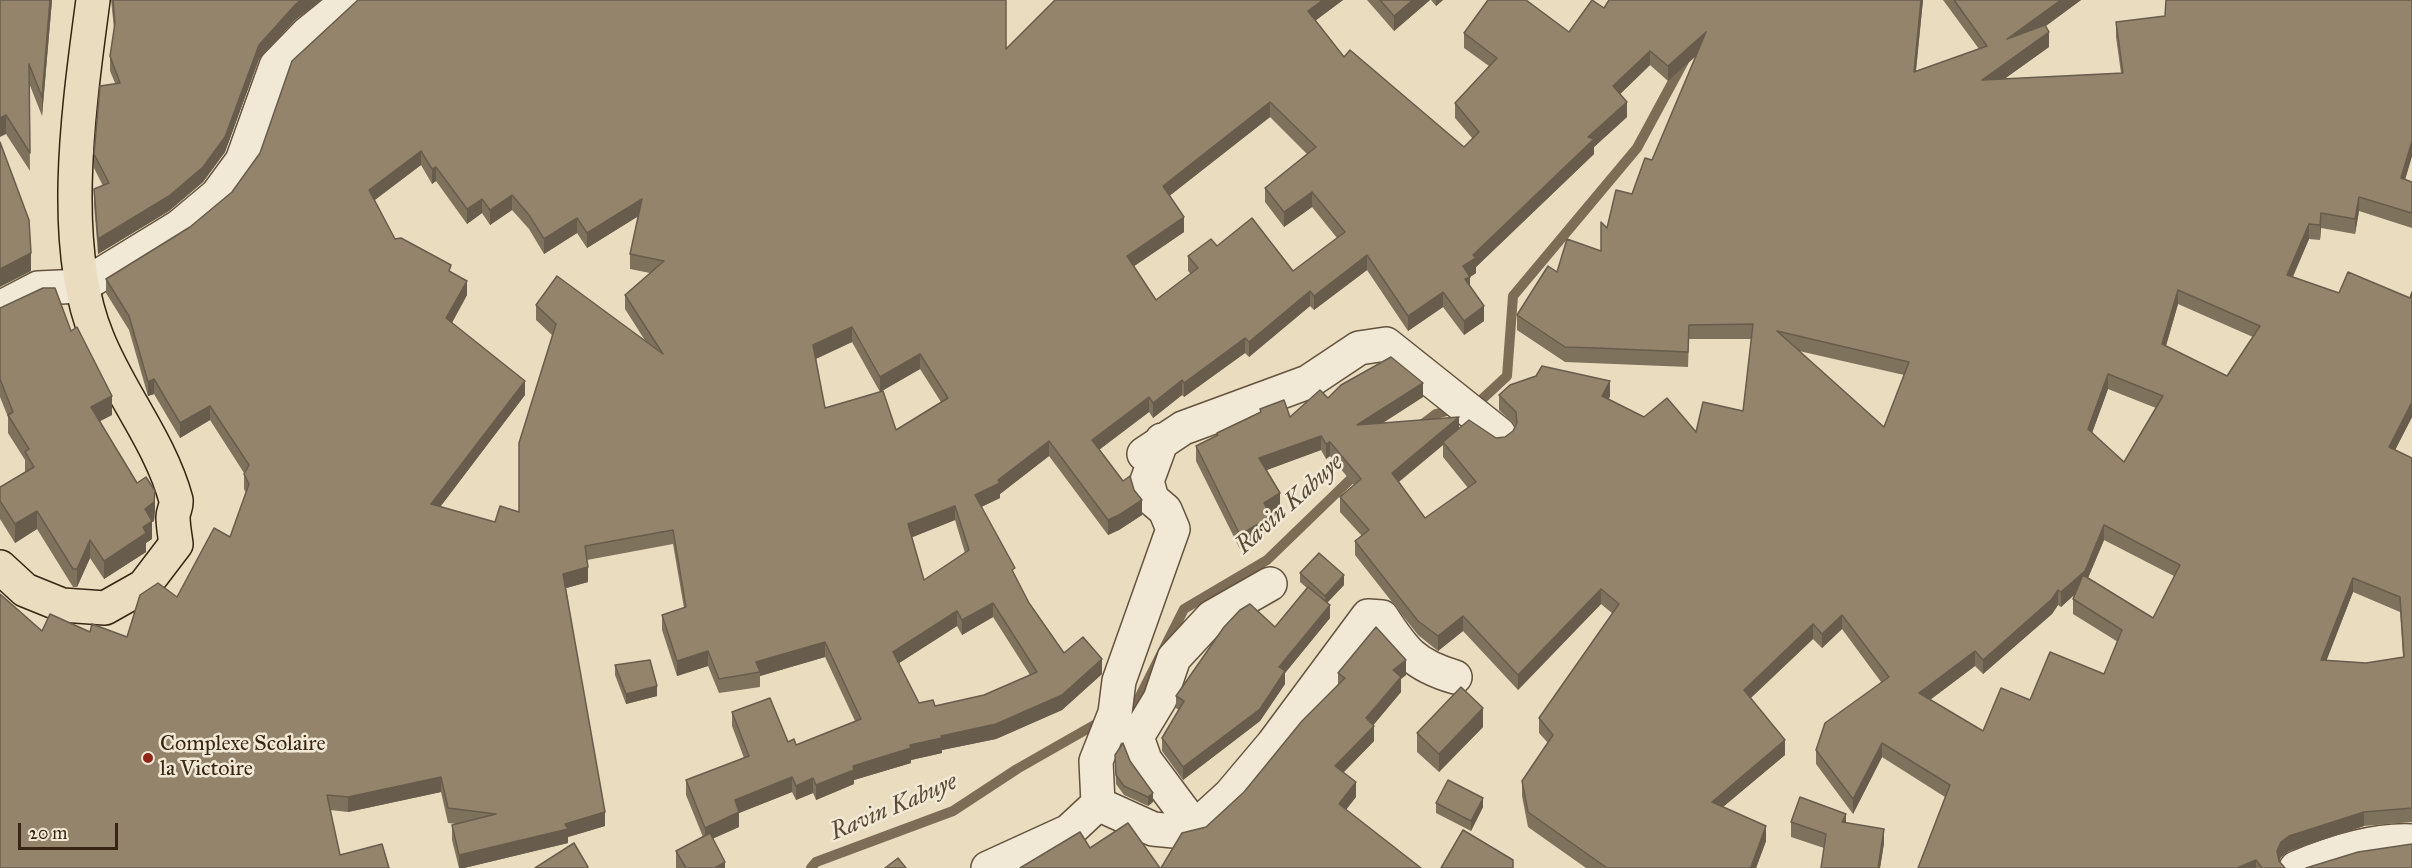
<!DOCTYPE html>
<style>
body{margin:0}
#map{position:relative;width:2412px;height:868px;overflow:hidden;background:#eaddbf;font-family:"IM FELL Great Primer",serif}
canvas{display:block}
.scale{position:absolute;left:18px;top:823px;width:100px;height:27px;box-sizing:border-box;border:3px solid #372412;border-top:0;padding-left:8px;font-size:18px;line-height:21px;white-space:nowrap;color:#372412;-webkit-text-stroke:4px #f1e9d5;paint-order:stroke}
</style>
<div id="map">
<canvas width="2412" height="868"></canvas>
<div class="scale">20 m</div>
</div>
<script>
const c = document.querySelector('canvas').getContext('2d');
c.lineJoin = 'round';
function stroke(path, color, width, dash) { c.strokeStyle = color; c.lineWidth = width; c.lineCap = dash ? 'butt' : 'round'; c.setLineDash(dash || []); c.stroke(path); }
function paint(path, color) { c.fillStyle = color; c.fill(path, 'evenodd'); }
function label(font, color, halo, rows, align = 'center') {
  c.font = font + ' "IM FELL Great Primer",serif'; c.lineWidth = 5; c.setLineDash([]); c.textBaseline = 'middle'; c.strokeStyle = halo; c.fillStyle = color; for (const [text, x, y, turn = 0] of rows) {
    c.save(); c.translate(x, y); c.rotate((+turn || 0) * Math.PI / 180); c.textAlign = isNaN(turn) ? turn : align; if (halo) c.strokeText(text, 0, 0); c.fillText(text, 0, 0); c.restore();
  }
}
const stream = new Path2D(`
 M1419,427l17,-13 43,-12 28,-26 6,-80 124,-148 47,-87
 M1120,711l15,-5 49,-97 83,-49 91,-88
 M811,868l5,-6 137,-51 64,-42 86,-49`);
const minor = new Path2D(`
 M0,308l38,-20 44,-2 98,-60 37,-31 25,-34 34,-95 32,-33 41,-33
 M1144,454l39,-26 125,-46 51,-34 27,-4 113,90
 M1098,804l55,25 21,2 21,-4 35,-32 43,-51 95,-128 14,1c22,34 32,48 73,60
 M1195,827l-50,-67 -8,-23 23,-38 14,-41 38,-41 58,-33
 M988,868l81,-37 29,-27 -2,-43 19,-48 4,-32 54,-152 -8,-19 -13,-11 -5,-18 15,-41
 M2296,868c35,-15 78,-29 116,-27`);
const highway = new Path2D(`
 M0,567l25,23 37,15 43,3 39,-22 32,-42c-1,-8 -3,-18 -3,-27 0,-6 4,-11 3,-17 -16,-59 -57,-107 -79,-163 -39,-95 -17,-237 -4,-337`);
const wall = new Path2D(`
 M0,0h52l-10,116 -13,-33 1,88 -24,-37z
 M111,0h210l-26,20 -36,39 -34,93 -22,30 -34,29 -71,43 -4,-50v-15l9,-3 -9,-18v-14l21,-71 -5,-12v-15l4,-27z
 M1055,0h288l-28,21 29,36 120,90 9,-8 -18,-21v-15l34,-37 -25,-18v-15l105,-1 35,-24 5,-8h314l-7,72 63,-23 -36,-49h138l-35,26 3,21 -45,32 117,-6 -5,-36v-15l296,-22v156l-7,24 7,2v46l-53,-17 -4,23 -34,-6 -1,12 -11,-1 -16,38 46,16 71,5 2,-6v125l-17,33 17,8v364l-48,4 -75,25 -8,6 -2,4 6,7h-367l27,-71 -63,-40 -29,57 -37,-50v-14l65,-68 -39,-53 -20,19 -9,-9 -62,59 34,57 -62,52 43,34 -10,27h-170l-58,-41 -6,-31v-15l26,-38 -9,-10v-15l74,-104 -12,-10 -83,86 -55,-59 -25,20 -20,-16 -63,-80v-14l7,-5 -22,-24v-15l14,-12 -24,-29 -4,3 -5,-9 -55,20 14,38 -10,6 1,16 -31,19 -44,-88v-15l21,-10v-3l43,-21v-3l30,8 38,-19 95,-1 -40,26 76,6 37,9 9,-1 8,-6 3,-5 -17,-16v-15l111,1 -1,3 35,18 52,15 47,-21 8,-72h-62l-1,28 -123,-5 -48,-32v-15l40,-43 44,-21 6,-23 25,-34 20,-34 44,-104 -28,25 -18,-16 -30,29 7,23 -33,30v7l-118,113v6l-6,4v9l14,35 -20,14 -21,-28 -35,24 -41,-61 -53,40 -4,-4 -61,51 -4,-4 -61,44 -2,-2 -29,23 -4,-6 -50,38 43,65 -23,15 -11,5 -59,-79 -49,38v4l-19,9 48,96 35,50 38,21 -40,36 -66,29 -54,11v3l-31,7v3l-57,17v4l-38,16 -3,-7 -17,7 -4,-8 -53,21v14l-27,12 13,29h-49v-17l27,-14 -17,-42v-15l58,-22 -12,-32v-14l56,30 8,3 59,-24 -30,-64 -65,19v11l-41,6 -11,-27 -31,10 -15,-46v-15l22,-7 -11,-64 -86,16 1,22 -22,6 39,238 -37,11v6l-104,25h-5l-7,-28v-15l5,-1 -9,-1 -7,-31 -93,20 -18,-2 10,45 49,13h-389l42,-237 48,1 37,5 50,-40 53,-60 16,-44 -2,-4v-16l-34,-53 -30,18 -26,-44 -6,2 -19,-66 -23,-37v-14l84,-52 42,-35 28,-39 746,-104zM1270,117l37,37 -42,34v14l19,25 28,-20 25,31 -44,33 -76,-25 -29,10v15l3,3 -35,26 -22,-34 50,-34 -15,-36zM421,165l11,19 4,-3 31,43 15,-11 8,12 22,-15 17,19 15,25 33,-21 10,15 51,-32 -8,38v15l20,4 -25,22v14l21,33 -110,-37v15l17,16 -34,176 -24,10 -55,-15 85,-112 -73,-72 15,-28 -16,-23 -56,-33 -20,-39zM2178,304l75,33 -26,39 -61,-30zM852,342l28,50 40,-23 21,33 -45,28 -71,-22 -9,-49zM1799,351l105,24 -20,52zM2108,389l48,19 -32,54 -32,-29zM1443,445v12l25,31 -43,30 -26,-36zM955,520l10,33 -41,27 -12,-43zM2104,540l70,36 -21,42 -65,-40zM2353,592l47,20 3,45 -37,6 -40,-3zM2074,595l-1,4v15l45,28 -14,32 -74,26 -47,31 -53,-31 45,-34 8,8 69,-60 6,-9 3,2zM993,617l37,58 -46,20 -49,11 -16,-3 -20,-40 58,-37 5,9z
 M1367,0h63l-36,31z
 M1431,0h12l-7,6z
 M0,308l71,23 41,84 -13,6 38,62 18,27 -1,11 -2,1v17l-6,4v9l-42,27 -14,-21 -13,29h-4l-36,-58 -22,14 -15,-24v-32l25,-15v-12l-17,-27v-16l-8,-20z
 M1300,573l44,12 -17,18 3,15 -45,55v11l-25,37 -77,59 -21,-29v-13l17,-28 -3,-2v-12l99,-69 32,-39 -7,-6z
 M615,665l42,31 -31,8 -11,-29z
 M1338,673l68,2 -5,4v13l-28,33 1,16 -30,31 12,25 -10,12 -140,18 38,-35 94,-107z
 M1483,727l-44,45 -22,-20v-19z
 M1115,755l15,6 23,41 -5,4 -24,-11 -8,-11z
 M1436,803l47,4 -12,24 -35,-18z
 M1791,822h55l38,21 -4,25h-59l3,-20 -33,-11z`);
const shadedWall = new Path2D(`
 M50,0h2l-10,116v-19z
 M301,0h20l-26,20 -36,39 -34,93 -22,30 -34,29 -71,43v-15l161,-194 36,-40z
 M1323,0h20l-35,26v-15z
 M1413,0h17l-36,31v-15z
 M1436,0h7l-7,6z
 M1921,0h2l-9,87v-15z
 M2061,0h20l-74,54v-15z
 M1706,32v15l-38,34v-15z
 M2049,32v15l-67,48v-15z
 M1650,51v14l-37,36v-15z
 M1270,102v15l-107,84v-15z
 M1627,102v15l-33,30v7l-118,113v6l-6,4v14l-5,-11 -2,-14 10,-11 115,-118z
 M6,115v19l-6,3v-19z
 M2412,141v15l-11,37v-15z
 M421,151v14l-52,39v-14z
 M436,167v14l-4,3v-15z
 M1312,192v15l-28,20v-15z
 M512,195v15l-22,15v-15z
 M2359,197v14l-4,23v-15z
 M482,199v14l-15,11v-15z
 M642,199v15l-55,34v-15z
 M2321,213v15l-1,12v-15z
 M1184,217v15l-57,39v-15z
 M577,218v15l-33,21v-15z
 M2309,224v15l-22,50v-14z
 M31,253v18l-31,16v-18z
 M1367,255v15l-53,40v-14z
 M467,281v14l-21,38v-15z
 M2178,290v14l-16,55v-15z
 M1310,291v15l-61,51v-15z
 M1443,292v15l-35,24v-15z
 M1484,306v15l-20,14v-14z
 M852,327v15l-39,18v-15z
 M1245,338v15l-61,44v-14z
 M920,354v15l-40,23v-15z
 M2108,374v15l-20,55v-15z
 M154,379v15l-6,2v-14z
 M1182,380v15l-29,23v-15z
 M525,381v14l-94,124v-15z
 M1610,381v15l-8,14v-14z
 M1423,383v14l-66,42v-14z
 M112,396v19l-21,11v-19z
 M1149,397v15l-57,43v-15z
 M2412,402v15l-23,45v-15z
 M210,406v14l-30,18v-15z
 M1459,417v15l-16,10v3l-51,42v-14z
 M1321,436v14l-62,23v-15z
 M1049,441v15l-49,38v4l-25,12v-15l23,-15z
 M1330,442v14l-4,3v-15z
 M155,491v19l-1,11 -2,1v17l-6,4v9l-42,27v-18l39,-34 2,-18z
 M1280,493v15l-16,9v-14z
 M1142,500v15l-23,15 -11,5v-15z
 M955,506v14l-47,19v-15z
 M37,511v18l-22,14v-19z
 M1271,516v14l-31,19v-14z
 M2104,525v15l-19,45 -24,22v-15z
 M90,540v18l-13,29v-18z
 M588,567v15l-25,7v-15z
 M1344,575v10l-19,20v-9z
 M2353,578v14l-32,83v-15z
 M1601,589v15l-83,86v-15z
 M2058,590v15l-6,9 -69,60v-14z
 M993,603v14l-31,18v-15z
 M1330,605v13l-45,55v11l-25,37 -77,59v-13l96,-100z
 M957,611v15l-64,41v-15z
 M1842,615v14l-20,19v-14z
 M1463,616v15l-25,20v-15z
 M1813,624v15l-69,65v-14z
 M825,642v15l-65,19v-4l-4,-10z
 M708,651v15l-31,10v-15z
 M1975,651v15l-56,42v-15z
 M1102,659v15l-40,36 -66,29 -54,11v3l-31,7v3l-57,17v4l-38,16v-15l37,-19 57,-21 31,-9z
 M1406,660v15l-5,4v13l-35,42v-16l27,-48z
 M657,686v10l-31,8v-10z
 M1483,708v19l-44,45v-18z
 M1374,726v15l-39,40v-15z
 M1785,740v15l-73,61v-14z
 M1882,743v14l-29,57v-15z
 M441,777v15l-93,20v-15z
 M792,777v15l-53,21v14l-34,15v-14l30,-28z
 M813,778v15l-17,7v-14z
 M1356,782v15l-17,22v-15z
 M1153,793v9l-5,4v-9z
 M1483,798v9l-12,24v-10z
 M605,812v14l-37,11v6l-104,25h-5v-13z
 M2364,812v14l-75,25 -8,6 -4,9v-15l4,-9 8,-6z
 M1846,814v14l-4,-6z
 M1766,826v15l-10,27h-5z
 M1884,829v14l-4,25h-2z
 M2256,860v8h-19z
 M725,862v6h-10z`);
const building = new Path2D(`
 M0,0h50l-8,97 -13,-33 1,89 -24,-38 -6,3z
 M113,0h188l-6,5 -36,40 -34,92 -22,30 -34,29 -71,43 -4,-50 15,-6 -15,-29 6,-68 20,-3 -10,-27 5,-33z
 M358,0h648v49l49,-49h268l-15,11 36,46 6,-7 114,97 15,-15 -24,-29 42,-45 -33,-25 24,-33h38l43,32 23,-32 12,8 5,-8h312l-7,72 73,-26 -33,-46h107l-54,39 38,-14 4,7 -67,48 141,-7 -7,-51 49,-6 1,-16h246v141l-11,37 11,4v31l-53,-16 -4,22 -34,-6 -1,12 -11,-1 -22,51 52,18 9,-21 62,26 2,-6v110l-23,45 23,11v350l-48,4 -75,24 -8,6 -4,9 2,10 6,7h-23l-6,-8 -19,8h-319l32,-83 -68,-42 -29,56 -37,-49 9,-27 64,-46 -47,-62 -20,19 -9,-10 -69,66 41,50 -73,62 54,24 -15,41 5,1h-149l-79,-56 -6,-31 31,-46 -14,-17 80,-114 -18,-15 -83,86 -55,-59 -25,20 -20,-15 -63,-80 14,-11 -29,-33 21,-18 -31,-37 -4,2 -5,-8 -62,22 21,35 -16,10 7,13 -31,19 -44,-89 22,-11 -1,-2 44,-21 -1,-3 24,-9 6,17 30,-27 8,8 13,-13 50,-28 32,26 -66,42 102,-8 -67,56 33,45 51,-36 -33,-40 26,-22 27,18 9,-1 8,-6 4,-8 -1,-11 -17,-17 11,-10 26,-9 6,-10 68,15 -8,15 42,21 23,-19 29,34 7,-30 40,9 10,-87 -64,1 -1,27 -91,-4 -32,-1 -48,-32 31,-49 9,6 10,-33 34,12v-29l6,6 9,-38 16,4 13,-36 7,2 54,-128 -38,34 -18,-15 -37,35 14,16 -39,35 6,2 -121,116 3,3 -13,8 7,11 -5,2 19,27 -20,15 -21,-29 -35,24 -41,-61 -53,41 -4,-5 -61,51 -4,-4 -61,45 -2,-3 -29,23 -4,-6 -57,43 31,41 7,-5 4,14 8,10 -23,15 -11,5 -59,-79 -51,39 2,3 -25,12 40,73 -3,2 17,33 35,50 19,-16 19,22 -40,36 -66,29 -55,12 1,2 -32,7 1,3 -58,18 1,4 -38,15 -3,-7 -17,8 -4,-9 -57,23 4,12 -34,16 -19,-48 63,-24 -17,-44 38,-14 18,44 6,-3 2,6 65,-26 -36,-77 -69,20 4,10 -41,7 -11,-28 -31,10 -15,-46 24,-8 -13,-77 -88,16 3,21 -25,7 42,238 -40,12 3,5 -109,26 -7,-30 44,-11 -48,-6 -7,-31 -93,20 -21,-2 13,60 42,-11 7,24h-389v-274l42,37 8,-17 40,18 2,-8 35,13 13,-42 18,-12 19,14 37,-69 16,9 19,-53 -5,-10 5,-9 -39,-59 -30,17 -26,-44 -6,3 -19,-66 -23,-37 84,-52 42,-35 28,-39 32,-92zM1270,102l46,45 -51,41 19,24 28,-20 33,40 -52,39 -41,-53 -35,28 -6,-7 -23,17 10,12 -42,32 -29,-44 57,-39 -21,-31zM421,151l11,18 4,-2 31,42 15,-10 8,11 22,-15 17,20 15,24 33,-21 10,15 55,-34 -12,55 34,7 -39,34 38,59 -106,-78 -21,29 20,19 -37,119v69l-19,-6 -5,16 -64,-18 94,-123 -79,-63 21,-37 -18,-10 2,-6 -50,-27 -6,1 -26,-49zM2178,290l82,36 -33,50 -65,-32zM852,327l28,50 40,-23 28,44 -52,32 -13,-39 -58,17 -12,-63zM1777,331l132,31 -25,65zM2108,374l55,22 -39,66 -36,-33zM955,506l14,44 -45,30 -16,-56zM2104,525l76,40 -27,53 -70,-43 -10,24 49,31 -18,44 -54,-22 -20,48 -29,-12 -18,43 -64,-38 56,-42 8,9 69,-61 6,-9 3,2 24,-21zM2353,578l47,19 4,60 -38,6 -45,-3zM993,603l44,69 -53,23 -49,11 -2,-6 -14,3 -26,-51 64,-41 5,9z
 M1380,0h33l-19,16z
 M0,142l29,78 2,33 -31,16z
 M43,288h12l16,43 6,-4 35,69 -21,11 46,76 9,-6 9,14 -1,11 -9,7 7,12 -9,6 3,6 -42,28 -14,-21 -13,29h-4l-36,-58 -22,13 -15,-23v-14l34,-20 -9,-15 4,-3 -21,-34 5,-3 -13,-33v-71z
 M1319,553l25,22 -19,21 -25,-23z
 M1308,587l22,18 -51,62 6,4 -25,38 -77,58 -21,-29 22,-37 -8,-5 48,-69 16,-17 10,-6 25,23z
 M1376,627l30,33 -13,10 8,7 -35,41 8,8 -39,40 21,16 -17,22 82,64h-260l21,-35 24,-6 38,-35 58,-71 43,-43 -7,-5z
 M650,660l7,26 -31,8 -11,-29z
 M1461,687l22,21 -44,46 -22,-21z
 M1123,743l7,18 23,32 -5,4 -24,-11 -8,-11 -1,-20z
 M1448,780l35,18 -12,23 -35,-18z
 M1800,797l46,17 -4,8 42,7 -6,39h-57l5,-34 -35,-12z
 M1128,823l32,45h-140l60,-36 10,16z
 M1463,830l50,30v8h-72z
 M710,833l15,29 -10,6h-29l-10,-17z
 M574,843l14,24 -1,1h-52z
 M2412,844v24h-106l52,-16z
 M898,858l8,10h-21z`);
const markers = [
 [148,758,6,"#8f2418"]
];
const poiNames = [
 ["Complexe Scolaire",160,745],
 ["la Victoire",160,770]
];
const waterNames = [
 ["Ravin Kabuye",1290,505,-42],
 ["Ravin Kabuye",894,808,-23]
];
stroke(stream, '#7e6d56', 10);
stroke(minor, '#64523d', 36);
stroke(highway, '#372412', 36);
stroke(minor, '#f1e9d5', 33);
stroke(highway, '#eaddbf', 33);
paint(wall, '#7f725d');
paint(shadedWall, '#685c4c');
paint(building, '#94846c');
stroke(building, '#685c4c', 1.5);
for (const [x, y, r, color] of markers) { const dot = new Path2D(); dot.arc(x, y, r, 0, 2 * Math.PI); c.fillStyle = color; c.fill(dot); stroke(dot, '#f1e9d5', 2); }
label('22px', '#372412', '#f1e9d5', poiNames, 'left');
label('italic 24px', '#5a4934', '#f1e9d5', waterNames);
</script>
